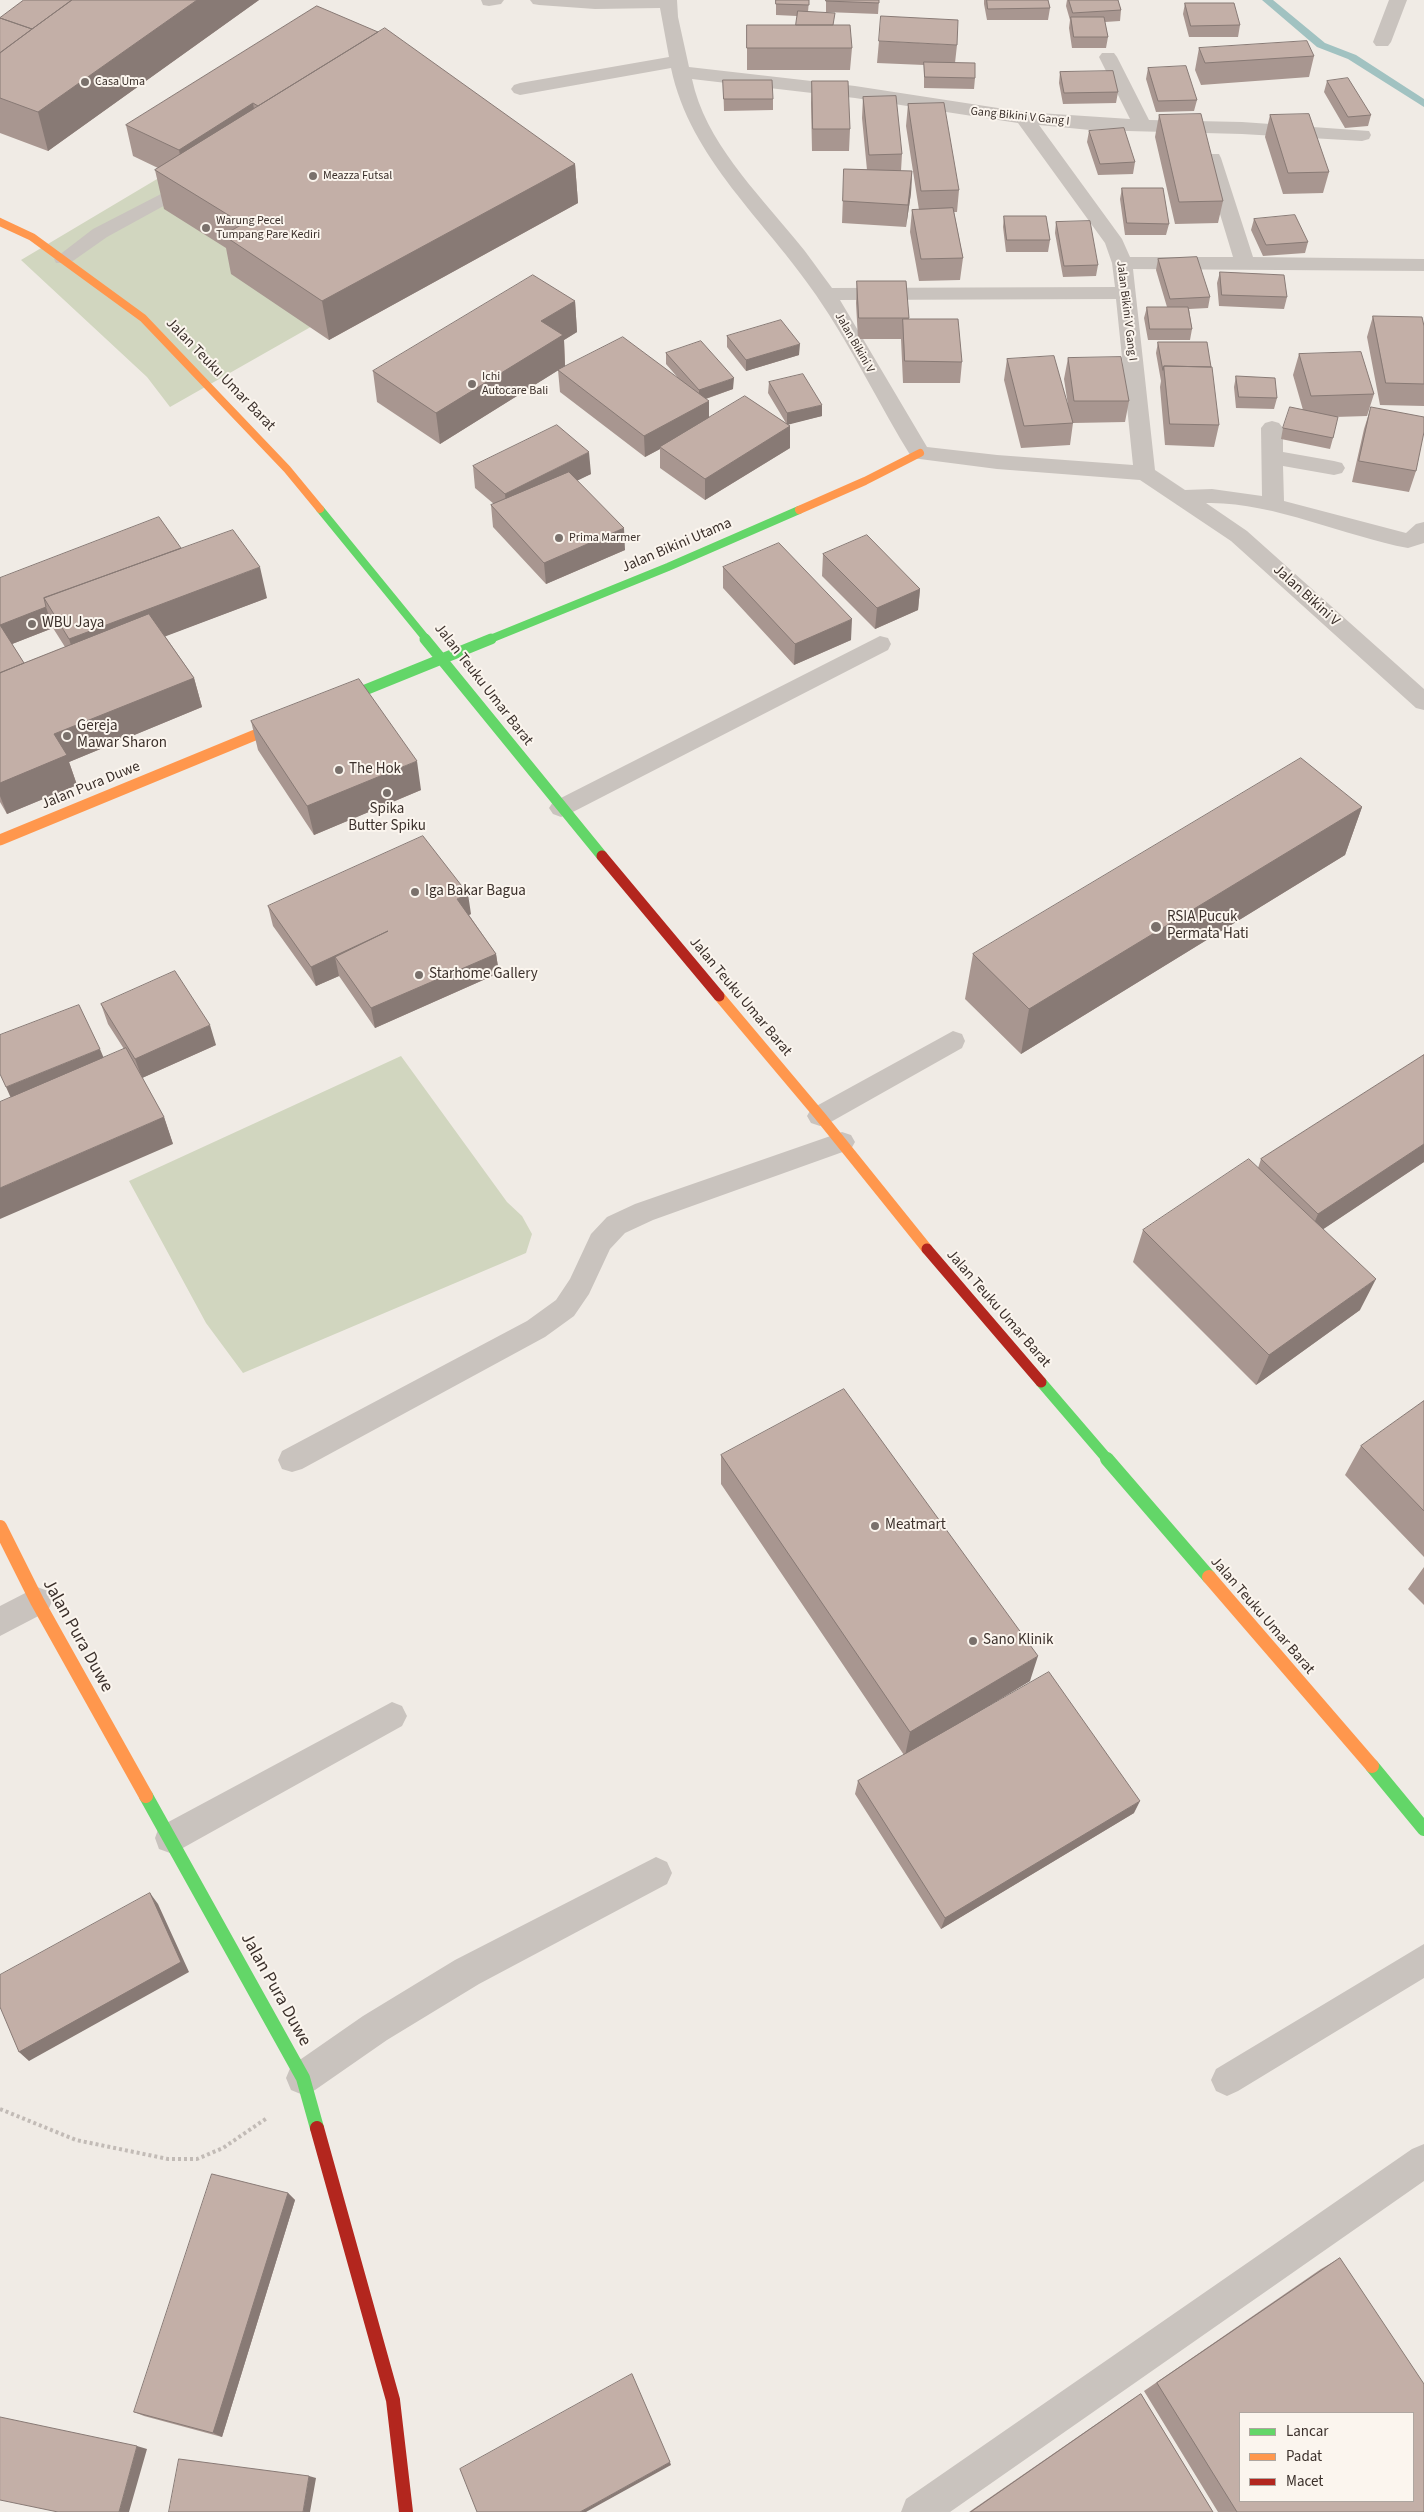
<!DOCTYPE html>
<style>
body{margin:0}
#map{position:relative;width:1424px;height:2512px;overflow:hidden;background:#f0ebe5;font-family:"Source Sans 3",sans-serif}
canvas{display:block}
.legend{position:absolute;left:1239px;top:2412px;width:175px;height:90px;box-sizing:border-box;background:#fbf5ee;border:1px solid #aea6a0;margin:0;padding:6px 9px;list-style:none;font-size:15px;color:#3b302b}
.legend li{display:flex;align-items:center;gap:10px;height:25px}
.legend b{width:25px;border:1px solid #aea6a0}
</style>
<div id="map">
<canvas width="1424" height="2512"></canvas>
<ul class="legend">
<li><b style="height:6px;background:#63d668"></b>Lancar</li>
<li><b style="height:6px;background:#ff974d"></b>Padat</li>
<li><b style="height:6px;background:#b3261e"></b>Macet</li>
</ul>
</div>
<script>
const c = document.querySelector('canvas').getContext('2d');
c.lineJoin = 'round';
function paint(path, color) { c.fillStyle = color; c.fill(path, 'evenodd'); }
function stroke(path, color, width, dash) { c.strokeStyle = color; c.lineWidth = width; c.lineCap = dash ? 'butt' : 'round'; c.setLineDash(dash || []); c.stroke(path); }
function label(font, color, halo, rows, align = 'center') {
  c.font = font + ' "Source Sans 3",sans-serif'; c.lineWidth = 4; c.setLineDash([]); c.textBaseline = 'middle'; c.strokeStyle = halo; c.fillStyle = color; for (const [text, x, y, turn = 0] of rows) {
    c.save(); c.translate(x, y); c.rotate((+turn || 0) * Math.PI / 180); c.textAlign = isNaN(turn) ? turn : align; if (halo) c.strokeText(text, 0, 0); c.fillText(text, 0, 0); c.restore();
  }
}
const green = new Path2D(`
 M357,60l191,132 -378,215 -23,-30 -126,-117z
 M401,1056l106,146 15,14 10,18 -6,19 -283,120 -37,-50 -77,-142z`);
const stream = new Path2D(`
 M1262,0h11l52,43 31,12 68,44v8l-76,-48 -31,-12z`);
const path = new Path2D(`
 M0,2109l76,31 92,19h29l26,-11 44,-30`);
const lane = new Path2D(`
 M194,177l6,1 3,4 -3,4 -93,51 -37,26h-14l-2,-4 39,-30z
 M953,1031l9,3 3,7 -3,7 -133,75 -9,3 -9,-3 -4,-7 4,-7z
 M842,1132l9,3 4,7 -4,7 -198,71 -28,13 -15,16 -21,45 -15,22 -29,21 -243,132 -10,3 -10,-3 -4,-9 4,-9 245,-130 29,-21 14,-21 21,-45 16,-17 28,-13z
 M392,1702l10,4 5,10 -5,10 -221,123 -11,4 -11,-4 -4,-11 4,-11z
 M1424,1944v34l-186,113 -11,5 -11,-5 -5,-11 5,-11z
 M1424,2144v37l-474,331h-49l5,-13 506,-350z`);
const street = new Path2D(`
 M481,0h23l-3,4 -12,2 -6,-1z
 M530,0h147l1,17 11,50 166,19 169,26 106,7 -31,-62 3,-4h12l3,4 32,63 93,2 127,9 2,4 -2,4 -7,2 -120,-7 -152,-4 -51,-5 83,114 8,18h103l-30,-99 2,-4h14l2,4 32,99 171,2v12l-291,-2 22,201 30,20 27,-1 50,7 -1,-68 4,-5 7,-2 7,2 4,5v24l51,9 8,2 3,5 -3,5 -8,2 -51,-9 1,35 122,32 10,-9 8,-2v21l-16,5c-64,-12 -138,-47 -202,-45l41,28 177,158v21l-8,-2 -185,-167 -91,-61 -143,-11 -85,-11c-33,-53 -60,-111 -96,-163 -50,-74 -126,-136 -145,-227l-151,27 -6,-2 -3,-4 3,-4 6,-2 149,-26 -9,-49 -65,1 -56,-4 -6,-1zM692,79l163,19 163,25 87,120 7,20 3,24 -283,1c-13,-17 -24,-34 -37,-49 -39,-48 -90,-98 -103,-160zM1116,299l17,166 -136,-10 -70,-8 -87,-147z
 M1389,0h18l-16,42 -3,4h-12l-3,-4z
 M880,636l8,2 3,6 -3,6 -319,164 -8,3 -8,-3 -4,-6 4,-6z
 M37,1587l11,4 4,10 -4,10 -48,25v-30z
 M656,1857l11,5 5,11 -5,11 -188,100 -92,56 -72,50 -12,5 -12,-5 -5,-12 5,-12 72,-50 92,-56z`);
const fastFar2 = new Path2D(`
 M320,509l107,131
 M488,640l180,-73 131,-57`);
const fastFar1 = new Path2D(`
 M425,639l177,217
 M333,703l158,-64
 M1041,1382l67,78`);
const fast = new Path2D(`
 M1107,1459l102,118
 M1372,1766l52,63
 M146,1796l157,282 14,50`);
const slowFar2 = new Path2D(`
 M0,222l32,15 111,81 144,151 33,40
 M799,510l66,-29 55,-28`);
const slowFar1 = new Path2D(`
 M0,840l289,-119
 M719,996l101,120 107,133`);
const slow = new Path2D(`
 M0,1527l37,74 109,195
 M1209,1577l163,189`);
const jamFar1 = new Path2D(`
 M602,856l117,140
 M927,1249l114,133`);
const jam = new Path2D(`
 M317,2128l76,272 13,112`);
const wall = new Path2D(`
 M24,0h235l-211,151 -48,-18v-115z
 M776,0h33l-1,12 26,13 18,23 -2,22h-103v-45h49l1,-9 -21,-1z
 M826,0h53l-1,14 -52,-2z
 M984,0h64l2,8 -2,12h-61l-3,-16z
 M1067,0h51l3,10 -1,11 -15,1 3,15 -2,11h-34l-3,-20 1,-8 -4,-14z
 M1185,3l55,22 -2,12h-49l-6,-23z
 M317,6l258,158 3,39 -249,137 -98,-66 -5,-26 -62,-39 -9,-39 3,-2 -25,-12 -7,-31z
 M879,41l78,4 -2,18 20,15 -1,11 -50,-1v-23l-47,-2z
 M1199,48l115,8 -5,21 -108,8 -6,-15z
 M1148,68l49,32 -3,11 -38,1 -10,-33z
 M1060,72l58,20 -2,11 -53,1 -4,-21z
 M723,80l50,19v11l-49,1z
 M812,81l38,48 -1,22h-37l-1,-48z
 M1327,81l44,34 -3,11 -23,2 -21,-36z
 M863,97l39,57 -1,17h11l-1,22 -5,34 -64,-4 2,-54 23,1 -5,-52z
 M908,104l51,86 -2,22h-3l9,46 -3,22 -41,1 -9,-49 2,-22h7l-13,-84z
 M1159,115l64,86 -5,22 -43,1 -20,-87z
 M1270,115l59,57 -6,21 -40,1 -18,-57z
 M1089,131l46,31 -2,12 -35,1 -11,-33z
 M1122,188l47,36 -3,11h-41l-5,-36z
 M1004,216l46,24 -2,12h-42l-3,-25z
 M1254,219l54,23 -3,11 -42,3 -12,-26z
 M1056,222l42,43 -2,11 -33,1 -8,-44z
 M1158,259l52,38 -2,11 -19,1 3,20 -2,11h-42l-4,-22 3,-11h20l-11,-37z
 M1220,272l67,25 -3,12 -65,-3 -2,-23z
 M857,281h49l3,38 53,43 -2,21h-57l-2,-44h-43l-2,-36z
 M575,301l2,31 -13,8 1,26 -125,78 -63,-42 -4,-31z
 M1373,316l51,10v80l-44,-1 -13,-68z
 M727,336l72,19 -53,16 -19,-24z
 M1158,342l61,83 -5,22 -49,-2 -5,-58 1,-6 -5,-28z
 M666,353l67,36 -27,10 3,18 77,6 -18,-30 1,-11 53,34 -34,8 2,2v22l-85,52 -45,-32v-19l-15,8 -85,-65 -2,-22 121,9 -13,-15z
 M1299,354l75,40 -7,22 -32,1 -2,21 -3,11 -49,-10 2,-11 20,-18 -10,-35z
 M1068,358l61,43 -4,21 -52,1 -3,22 -49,3 -17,-68 3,-21 61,46 -4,-26z
 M1236,376l41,22 -3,11 -38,-1 -2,-21z
 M1371,407l45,64 -7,21 -57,-10 12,-53z
 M473,466l118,8 -14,6 48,70 -79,34 -53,-57 -2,-22 3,-1 -19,-16z
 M181,548l86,50 -102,38 29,42 8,29 -133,55 8,23 -70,29 -7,-12v-224zM53,628l12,19 -41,16 -12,-19z
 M823,554l97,35 -2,21 -43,19 -53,-53z
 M723,567l128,73 -57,25 -71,-77z
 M251,721l170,69 -107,45 -56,-85z
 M1362,807l-17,48 -324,199 -56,-55 8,-45z
 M268,906l203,8 -2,1 27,39 3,19 -124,55 -36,-52 -23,10 -43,-60z
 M101,1004l115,41 -74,33 22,39 9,27 -69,-86 20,-9 -16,-25z
 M1424,1055v107l-101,67 37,81 -104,75 -123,-123 10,-32 115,-62 3,-9z
 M1424,1401v156l-79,-82 16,-29z
 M721,1455l309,226 -71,43 175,89 -193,116 -86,-135 3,-13 46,-26 -183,-271z
 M1424,1567v38l-16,-16z
 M288,2193l7,7 -73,237 -78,-21 -10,-4z
 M1340,2258l84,254h-206l-74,-121 177,-122z
 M1141,2394l72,118h-244l162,-112z`);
const shadedWall = new Path2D(`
 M197,0h62l-211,151 -10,-39z
 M253,103l5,31 -73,47 -6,-31z
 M575,164l3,39 -249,137 -7,-39z
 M912,171l-1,22 -5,34 2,-22z
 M575,301l2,31 -13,8 1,26 -125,78 -4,-31 105,-92z
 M800,344l-1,11 -53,16v-11z
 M734,378l-1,11 -34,12v-11z
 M709,401v22l-49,24v2l-15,8 -1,-21z
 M822,405v11l-35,9v-12z
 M790,426v22l-85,52v-21z
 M589,452l2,22 -84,41 -2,-21z
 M624,528l1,22 -79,34 -2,-21z
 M260,567l7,31 -188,71 -10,-30z
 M920,589l-2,21 -43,19 2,-21z
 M46,607l7,21 -46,18 -7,-21z
 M852,619l-1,21 -57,25 1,-21z
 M194,678l8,29 -133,55 8,23 -70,29 -7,-18v-13l54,-49z
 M417,761l4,29 -107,45 -7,-29z
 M1362,807l-17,48 -324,199 8,-45z
 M468,894l3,20 -11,5 -3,-20z
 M388,931l-53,26 4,19 -23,10 -5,-19z
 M496,954l3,19 -124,55 -4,-20z
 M210,1025l6,20 -74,33 -7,-19z
 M100,1049l8,19 -94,37 -8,-18z
 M164,1117l9,27 -173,75v-31z
 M1424,1144v18l-117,78 11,-26z
 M1376,1279l-16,31 -104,75 13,-30z
 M1038,1656l-8,25 -125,75 5,-24z
 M1140,1801l-6,12 -193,116 4,-11z
 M150,1893l8,11 31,68 -160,89 -10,-9z
 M288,2193l7,7 -73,237 -9,-4z
 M137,2446l10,3 -18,63h-10z
 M670,2462l1,3 -85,47h-6z
 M309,2476l7,2 -6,34h-7z`);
const building = new Path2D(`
 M24,0h48l-40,29 -32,-11z
 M72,0h125l-159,112 -38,-14v-45z
 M776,0h33v5l-33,-1z
 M826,0h53v3l-53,-2z
 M987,0h61l2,8 -62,1z
 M1069,0h49l3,10 -48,3z
 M1185,3h49l6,22 -49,1z
 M317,6l61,26 -120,74 -5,-3 -74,47 -53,-25z
 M798,11l37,2 -2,12h-37z
 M881,16l77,4 -1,25 -78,-4z
 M1071,17h33l4,20h-34z
 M0,18l32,11 -32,24z
 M747,25h103l2,23h-105z
 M385,28l190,136 -253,137 -99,-66 20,-11 -88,-54z
 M1307,41l7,15 -109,7 -6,-15z
 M924,62l51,1v15l-50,-1z
 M1186,66l11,34 -39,1 -10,-33z
 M1113,71l5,21 -54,1 -4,-21z
 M1348,78l23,37 -23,2 -21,-36z
 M723,80h49l1,19h-49z
 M812,81h36l2,48h-37z
 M896,96l6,58 -33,1 -6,-58z
 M944,103l15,87 -38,1 -13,-87z
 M1201,114l22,87 -44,1 -20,-87z
 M1309,114l20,58 -41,1 -18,-58z
 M1124,128l11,34 -35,2 -11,-33z
 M844,169l68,2 -4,34 -65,-4z
 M1122,188h41l6,36 -42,-1z
 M953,208l10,50 -42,1 -9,-49z
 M1295,215l13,27 -42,3 -12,-26z
 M1004,216h42l4,24h-43z
 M1090,221l8,44 -34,1 -8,-44z
 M1197,257l13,40 -40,2 -12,-40z
 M1220,272l64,3 3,22 -65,-2z
 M533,275l42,26 -34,20 22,14 -127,78 -63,-42z
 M857,281h49l3,37h-50z
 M1147,307h41l4,22h-42z
 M1373,316l49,1 2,9v58l-38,-1z
 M903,319h55l4,43 -57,-1z
 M781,320l19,24 -54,16 -19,-24z
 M623,337l86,64 -65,35 -86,-66z
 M701,341l33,37 -35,12 -33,-37z
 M1158,342h49l4,25 -47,-1 -1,4z
 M1361,352l13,42 -63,2 -12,-42z
 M1054,356l19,67 -49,3 -17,-67z
 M1121,357l8,44h-55l-6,-43z
 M1164,366l48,1 7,58 -49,-1z
 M803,374l19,31 -35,8 -18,-31z
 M1236,376l39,2 2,20 -38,-1z
 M745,396l45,30 -85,53 -45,-32z
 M1290,407l48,10 -5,21 -50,-10z
 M1371,407l53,10v15l-8,39 -57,-10z
 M557,425l32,27 -84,42 -32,-28z
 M569,472l55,56 -80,35 -53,-58z
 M159,517l22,31 -137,50 2,9 -46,18v-47z
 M233,530l27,37 -191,72 -25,-41z
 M867,535l53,54 -43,19 -54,-54z
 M779,543l73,76 -57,25 -72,-77z
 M149,614l45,64 -140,56 13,21 -67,28v-110z
 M0,625l24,38 -24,10z
 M359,679l58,82 -110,45 -56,-85z
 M1301,758l61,49 -333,202 -56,-55z
 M423,836l45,58 -11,5 39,55 -125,54 -36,-51 53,-26 -77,36 -43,-61z
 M175,971l35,54 -75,34 -34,-55z
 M79,1005l21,44 -94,38 -6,-13v-39z
 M126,1048l38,69 -164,71v-86z
 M1424,1055v89l-106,70 -57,-55z
 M1249,1159l127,120 -107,76 -126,-125z
 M844,1389l194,267 -128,76 -189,-277z
 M1424,1401v110l-63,-65z
 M1049,1672l91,129 -195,117 -87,-137z
 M150,1893l31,69 -162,90 -19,-45v-32z
 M212,2174l76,19 -75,240 -79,-21z
 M1340,2258l84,126v128h-187l-80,-129zM1240,2413h173v88h-173z
 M632,2374l38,88 -90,50h-103l-17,-43z
 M1141,2394l72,118h-242z
 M0,2417l137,29 -18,66h-61l-58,-12z
 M179,2459l130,17 -6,36h-134z`);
const markers = [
 [85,82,5,"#7a716c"],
 [313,176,5,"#7a716c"],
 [206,228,5,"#7a716c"],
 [472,384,5,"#7a716c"],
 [559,538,5,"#7a716c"],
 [32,624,5,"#7a716c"],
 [67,736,5,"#7a716c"],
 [339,770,5,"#7a716c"],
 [387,793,5,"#7a716c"],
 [415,892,5,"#7a716c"],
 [1156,927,6,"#7a716c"],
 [419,975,5,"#7a716c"],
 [875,1526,5,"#7a716c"],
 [973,1641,5,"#7a716c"]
];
const farPoinames = [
 ["Casa Uma",95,82],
 ["Meazza Futsal",323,176],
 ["Warung Pecel",216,221],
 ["Tumpang Pare Kediri",216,235],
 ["Ichi",482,377],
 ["Autocare Bali",482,391],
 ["Prima Marmer",569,538]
];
const farStreetnames = [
 ["Gang Bikini V Gang I",1020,117,6],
 ["Jalan Bikini V Gang I",1126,311,83],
 ["Jalan Bikini V",854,343,60]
];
const streetNames = [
 ["Jalan Teuku Umar Barat",220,375,46],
 ["Jalan Bikini Utama",677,546,-23],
 ["Jalan Bikini V",1306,596,42],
 ["Jalan Teuku Umar Barat",483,685,52],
 ["Jalan Pura Duwe",91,786,-22],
 ["Jalan Teuku Umar Barat",740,997,50],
 ["Jalan Teuku Umar Barat",998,1309,49],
 ["Jalan Teuku Umar Barat",1262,1616,49]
];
const poiNames = [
 ["WBU Jaya",42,624],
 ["Gereja",77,727],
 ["Mawar Sharon",77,744],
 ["The Hok",349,770],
 ["Spika",387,810,"center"],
 ["Butter Spiku",387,827,"center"],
 ["Iga Bakar Bagua",425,892],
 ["RSIA Pucuk",1167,918],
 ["Permata Hati",1167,935],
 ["Starhome Gallery",429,975],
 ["Meatmart",885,1526],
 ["Sano Klinik",983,1641]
];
const nearStreetnames = [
 ["Jalan Pura Duwe",77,1636,61],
 ["Jalan Pura Duwe",275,1990,61]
];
paint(green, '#d1d6bf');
paint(stream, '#a1c2c1');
stroke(path, '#c2bbb6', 4, [3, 3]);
paint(lane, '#c9c3be');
paint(street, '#c9c3be');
stroke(fastFar2, '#63d668', 8);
stroke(fastFar1, '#63d668', 11);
stroke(fast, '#63d668', 14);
stroke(slowFar2, '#ff974d', 8);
stroke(slowFar1, '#ff974d', 11);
stroke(slow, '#ff974d', 14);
stroke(jamFar1, '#b3261e', 11);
stroke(jam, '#b3261e', 14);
paint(wall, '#a89690');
paint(shadedWall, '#887a75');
paint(building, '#c3afa7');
stroke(building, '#887a75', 1);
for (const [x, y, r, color] of markers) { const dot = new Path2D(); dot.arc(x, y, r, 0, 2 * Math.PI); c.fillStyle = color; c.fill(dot); stroke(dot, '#fbf5ee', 2); }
label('12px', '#3b302b', '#fbf5ee', farPoinames, 'left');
label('12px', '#3b302b', '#fbf5ee', farStreetnames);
label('15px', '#3b302b', '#fbf5ee', streetNames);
label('15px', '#3b302b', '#fbf5ee', poiNames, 'left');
label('18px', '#3b302b', '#fbf5ee', nearStreetnames);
</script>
